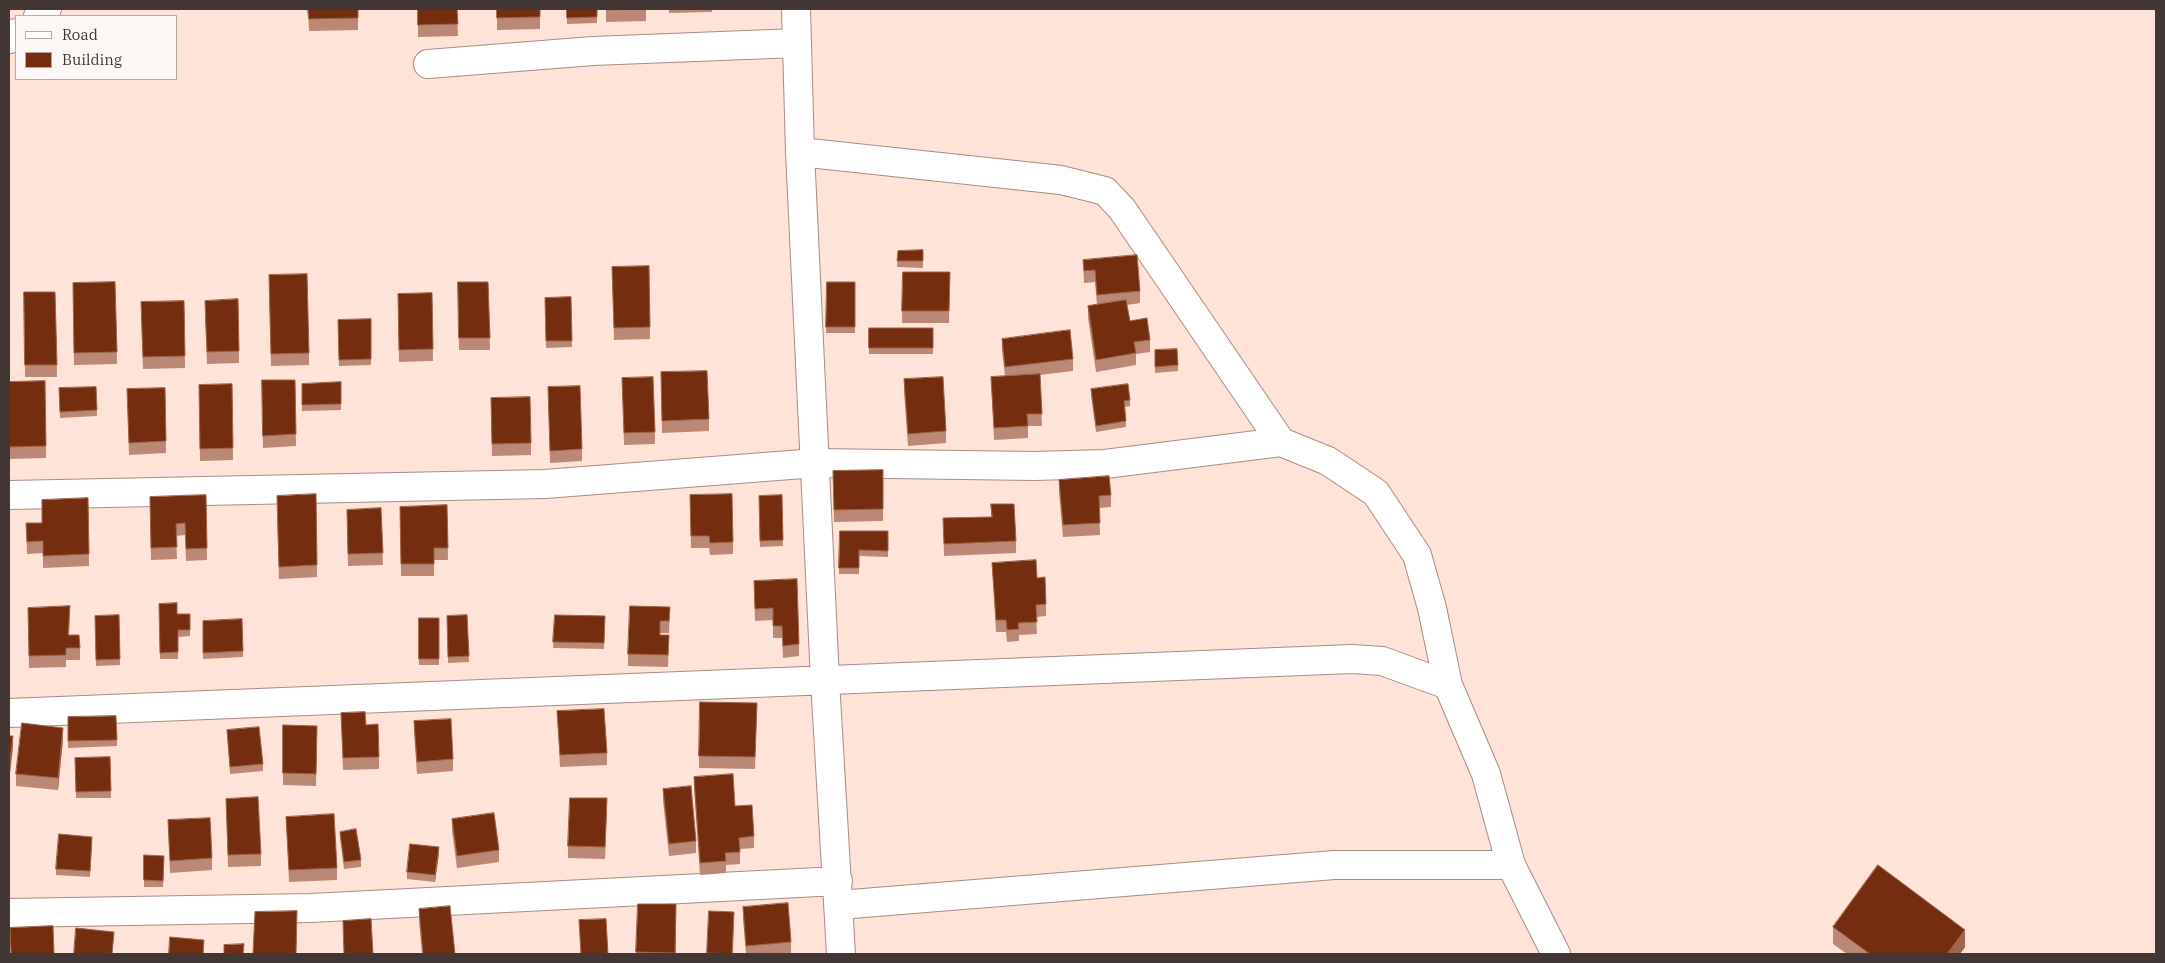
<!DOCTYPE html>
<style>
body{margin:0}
#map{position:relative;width:2165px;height:963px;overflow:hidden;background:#ffe3d9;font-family:"IBM Plex Serif",serif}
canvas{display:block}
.frame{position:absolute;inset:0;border:10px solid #423734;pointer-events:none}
.legend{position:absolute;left:15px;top:15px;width:162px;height:65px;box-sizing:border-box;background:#fcf6f4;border:1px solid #b2aaa7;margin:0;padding:6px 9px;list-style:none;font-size:15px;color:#423734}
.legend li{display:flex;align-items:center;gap:10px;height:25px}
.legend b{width:25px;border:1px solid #b2aaa7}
</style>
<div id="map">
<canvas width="2165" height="963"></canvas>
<div class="frame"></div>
<ul class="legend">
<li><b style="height:6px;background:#fff"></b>Road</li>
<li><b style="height:14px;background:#742d0f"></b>Building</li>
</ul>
</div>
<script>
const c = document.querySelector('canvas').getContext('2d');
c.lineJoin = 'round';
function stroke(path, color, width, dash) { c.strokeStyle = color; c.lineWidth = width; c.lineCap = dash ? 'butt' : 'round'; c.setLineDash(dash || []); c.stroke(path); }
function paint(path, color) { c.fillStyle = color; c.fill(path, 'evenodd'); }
const street = new Path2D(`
 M796,9l4,143 25,528 16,274
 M38,16l9,-7
 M9,39l7,-6
 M428,64l165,-13 204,-8
 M800,152l261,28 44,11 17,18 159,233
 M9,495l536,-11 271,-21 218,3 71,-2 176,-22 47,19 48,32 41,62 15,53 16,77
 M9,713l1343,-54 30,2 66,24 38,89 25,91 45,89
 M839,905l495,-40h177
 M9,913l302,-5 527,-27`);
const wall = new Path2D(`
 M308,9h50v21l-49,1z
 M418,9h39l1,27 -40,1z
 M497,9h43v20l-43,1z
 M567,9h30v14l-30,1z
 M606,9h40v12l-40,1z
 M669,9h43v3l-43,1z
 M923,250v18l-26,-1 1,-16z
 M1083,260l57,31v12l-13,2 3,16 20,19v12l-14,2v11l-40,7 -8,-54v-12l9,-1 -2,-23 -11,1z
 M649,266l1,73 -36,1 -2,-73z
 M903,272h47l-1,51h-47z
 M115,282l2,82 -43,1 -1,-82z
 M458,282h30l2,68h-31z
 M827,282h28v51h-29z
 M269,287l40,66v12l-38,1z
 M24,292h31l2,85h-32z
 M432,293l1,68 -34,1 -1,-68z
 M571,297l1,50 -26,1 -1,-50z
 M238,299l1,64 -32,1 -2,-51z
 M184,301l1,67 -42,1 -2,-55z
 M371,319v46l-32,1 -1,-46z
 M869,328h64v26h-64z
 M1002,339l71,20v12l-33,4 2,51h-14v12l-34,2 -3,-63 14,-1 -3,-25z
 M1155,350l23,15v6l-23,2z
 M661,372l48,47v12l-47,2z
 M622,378l33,54v12l-31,1z
 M904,379l42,52v12l-38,3 -4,-55z
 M295,380l1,66 -33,2 -1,-56z
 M45,381l1,77 -37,1v-77z
 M341,382v28l-39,1v-27z
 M232,384l1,76 -33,1 -1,-76z
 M96,387l1,29 -37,2 -1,-30z
 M548,387l34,62v12l-32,2z
 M165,388l1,65 -37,2 -2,-66z
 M1091,389l39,11v6l-5,1 1,20 -30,5 -5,-37z
 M491,398l40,45v12l-39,1z
 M883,470v51l-49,1 -1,-51z
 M1059,480l52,15v12l-12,1 1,27 -37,2 -4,-45z
 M316,494l1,83 -38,2 -2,-72z
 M206,495l1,65 -21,1 -1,-26 -9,1 1,23 -26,1 -1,-63z
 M690,495l43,47v12l-23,1 -1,-7h-18z
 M782,495l1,51 -23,1 -1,-51z
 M88,498l1,68 -46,2v-15l-16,1 -1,-31h16z
 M991,504l25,37v12l-72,3 -1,-38 48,-1z
 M447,505l1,55h-14v16h-33l-1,-69z
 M381,508l2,57 -35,1 -1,-56z
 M840,531h48v26l-29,-1v18h-20z
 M992,563l45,15 9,26v12l-10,1 1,17 -18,1v6l-12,1 -1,-10h-10z
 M754,581l45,63v12l-16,2 -1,-20h-9v-18l-18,1z
 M159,604l18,10h13v22l-12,1v22h-18z
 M670,607l-1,26h-9v2h9l-1,32 -40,-1v-12z
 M28,608l42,10 -1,17 11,13v12h-14v7l-37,1z
 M119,615l1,50 -24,1 -1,-50z
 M467,615l2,47 -21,1 -1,-47z
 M555,615l50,1 -1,33 -51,-1z
 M419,618h20v47h-20z
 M203,621l40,30v6l-40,2z
 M757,703l-2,66 -56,-1v-12z
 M557,711l50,42v12l-47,2z
 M341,713l25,12 13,32v12l-36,1z
 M68,717l49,23v6l-49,2z
 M414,721l39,38v12l-36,3 -3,-41z
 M283,725l34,1 -1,60 -33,-1z
 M227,730l36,34v7l-33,3z
 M63,739l-5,51 -42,-4v-12z
 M110,757l1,41h-35l-1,-40z
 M694,777l41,29 19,30v12l-14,1v15l-14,1v8l-26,2 -6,-86z
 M663,789l33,52v12l-27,3 -6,-55z
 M226,799l35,55v12l-33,1z
 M607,810l-2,49 -37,-1v-12z
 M286,817l51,51v12l-48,2z
 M452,819l47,31v12l-42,6 -5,-37z
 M168,820l44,38v12l-42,3z
 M340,832l21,28v7l-17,2 -4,-31z
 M92,843l-2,34 -34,-2v-6z
 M439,853l-4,29 -28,-3v-7z
 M144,855l20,1 -1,31h-19z
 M638,904h38v50h-40z
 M743,907l48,35v12h-45l-3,-35z
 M419,909l36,45h-33l-3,-33z
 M709,911l25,7 -1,36h-26z
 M1833,927l132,20 -5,7h-113l-14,-10z`);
const shadedWall = new Path2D(`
 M63,728v11l-5,51v-12z
 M13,736v12l-4,35v-12z
 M439,847v6l-4,29v-7z
 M1965,930v17l-5,7h-13z`);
const building = new Path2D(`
 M308,9h50v9l-49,1z
 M418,9h39l1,15 -40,1z
 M497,9h43v8l-43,1z
 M567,9h30v8l-30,1z
 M606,9h34l-34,1z
 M923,250v11h-26l1,-10z
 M1137,255l3,36 -43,4 -2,-25 -11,1 -1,-11z
 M649,266l1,61 -36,1 -2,-61z
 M903,272h47l-1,39h-47z
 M307,274l2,79 -38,1 -2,-79z
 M115,282l2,70 -43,1 -1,-70z
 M458,282h30l2,56h-31z
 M827,282h28v45h-29z
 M24,292h31l2,73h-32z
 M432,293l1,56 -34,1 -1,-56z
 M571,297l1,44h-26l-1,-43z
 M238,299l1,52 -32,1 -2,-51z
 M1126,300l4,21 17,-3 3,22 -16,2 2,11 -40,7 -8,-54z
 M184,301l1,55 -42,1 -2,-55z
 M371,319v40l-32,1 -1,-40z
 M869,328h64v20h-64z
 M1070,330l3,29 -68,8 -3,-28z
 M1177,349l1,16 -23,2v-17z
 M707,371l2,48 -47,2 -1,-49z
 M1040,374l2,40h-15l1,12 -34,2 -3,-51z
 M653,377l2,55 -31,1 -2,-55z
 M943,377l3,54 -38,3 -4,-55z
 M262,380h33l1,54 -33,2z
 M45,381l1,65 -37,1v-65z
 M341,382v22l-39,1v-21z
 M232,384l1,64 -33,1 -1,-64z
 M1128,384l2,16 -6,1 2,20 -30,5 -5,-37z
 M580,386l2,63 -32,2 -2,-64z
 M96,387l1,23 -37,2 -1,-24z
 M165,388l1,53 -37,2 -2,-54z
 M530,397l1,46 -39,1 -1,-46z
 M883,470v39l-49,1 -1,-39z
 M1109,476l2,19 -12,1 1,27 -37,2 -4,-45z
 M316,494l1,71 -38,2 -2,-71z
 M732,494l1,48 -23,1 -1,-7h-18l-1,-41z
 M206,495l1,53 -21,1 -1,-26 -9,1 1,23 -26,1 -1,-51z
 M782,495l1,45 -23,1 -1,-45z
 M88,498l1,56 -46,2v-15l-16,1 -1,-19h16v-23z
 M991,504h23l2,37 -72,3 -1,-26 49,-1z
 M447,505l1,43h-14v16h-33l-1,-57z
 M381,508l2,45 -35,1 -1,-44z
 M840,531h48v20l-29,-1v18h-20z
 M1036,560l1,18 8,-1 1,27 -10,1 1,17 -19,1 1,6 -12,1 -1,-10h-10l-4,-57z
 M797,579l2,65 -16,2 -1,-20h-9v-18l-18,1 -1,-28z
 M177,603v11h13v16h-12v22l-18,1 -1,-49z
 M70,606l-2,29h11l1,13h-14v7l-37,1 -1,-48z
 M630,606l40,1 -1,14h-9v14h9l-1,20 -40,-1z
 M119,615l1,44 -24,1 -1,-44z
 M467,615l2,41 -21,1 -1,-41z
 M555,615l50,1 -1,27 -51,-1z
 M419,618h20v41h-20z
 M242,619l1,32 -40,2v-32z
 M700,702l57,1 -2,54 -56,-1z
 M604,709l3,44 -47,2 -3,-44z
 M365,712l1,13 12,-1 1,33 -36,1 -2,-45z
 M116,716l1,24 -49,1v-24z
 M451,719l2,40 -36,3 -3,-41z
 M22,723l41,5 -5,50 -42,-4z
 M283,725l34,1 -1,48 -33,-1z
 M259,727l4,37 -33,3 -3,-37z
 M9,736h4l-4,35z
 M110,757l1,34 -35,1 -1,-34z
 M733,774l2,32 17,-1 2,31 -15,2 1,14 -15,1 1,8 -26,2 -6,-86z
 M691,786l5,55 -27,3 -6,-55z
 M258,797l3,57 -33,1 -2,-56z
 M570,798h37l-2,49 -37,-1z
 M494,813l5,37 -42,6 -5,-37z
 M334,814l3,54 -48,2 -3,-53z
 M210,818l2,40 -42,3 -2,-41z
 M356,829l5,31 -17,2 -4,-30z
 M59,834l33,3 -2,34 -34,-2z
 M410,844l29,3 -4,28 -28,-3z
 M144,855l20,1 -1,25 -19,-1z
 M1878,865l87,65 -18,24h-77l-37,-27z
 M788,903l3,39 -45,4 -3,-39z
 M638,904h38l-1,49 -39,-1z
 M450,906l5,48h-32l-4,-45z
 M297,911l-1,43h-43l2,-42z
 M709,911l25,1 -2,42 -25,-1z
 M371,919l2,35h-29l-1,-33z
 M606,919l2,35h-27l-2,-34z
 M53,926l1,28h-43l-1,-26z
 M76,928l38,4 -2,22h-38z
 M170,937l34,3 -1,14h-34z
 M244,944l-1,10h-19v-9z`);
stroke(street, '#a58c83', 30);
stroke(street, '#fff', 28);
paint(wall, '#ba8874');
paint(shadedWall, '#9e644c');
paint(building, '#742d0f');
stroke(building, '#9e644c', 1);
</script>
